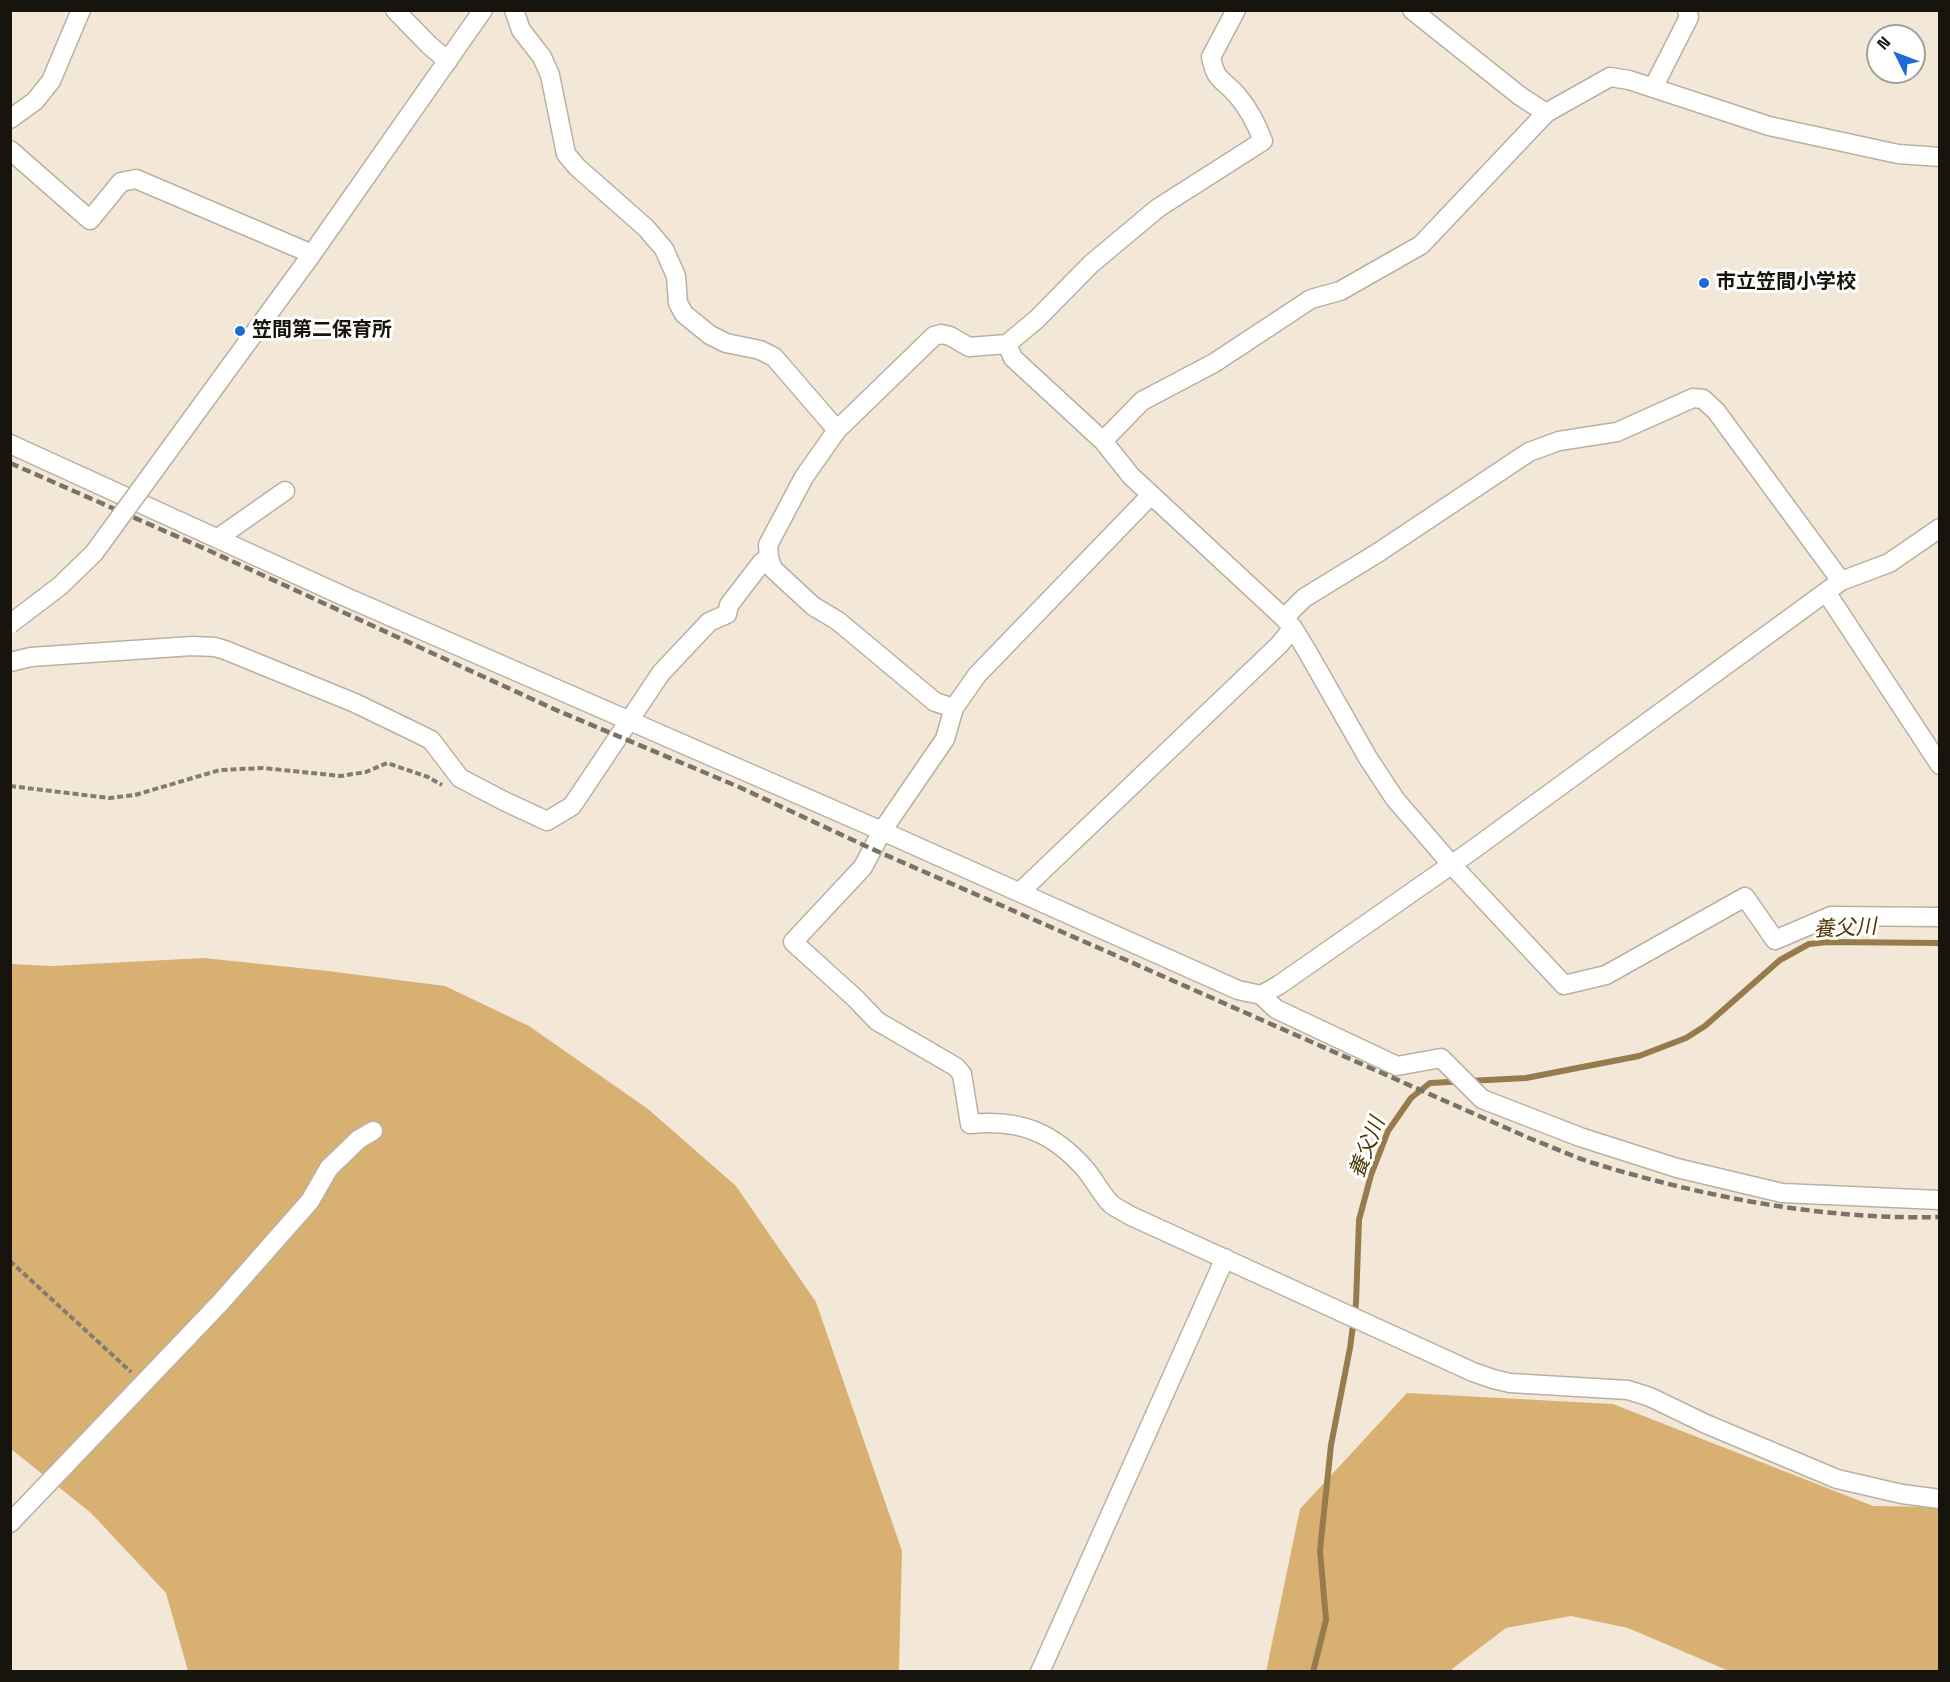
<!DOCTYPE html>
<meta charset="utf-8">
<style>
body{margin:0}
#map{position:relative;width:1950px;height:1682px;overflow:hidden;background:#f3e8d8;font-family:"Space Grotesk",sans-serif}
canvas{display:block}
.frame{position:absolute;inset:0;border:12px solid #17130d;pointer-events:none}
.north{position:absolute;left:1866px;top:24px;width:60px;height:60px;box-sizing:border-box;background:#fff;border:2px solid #a2a19e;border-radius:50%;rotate:312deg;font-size:16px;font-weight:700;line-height:24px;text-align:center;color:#17130d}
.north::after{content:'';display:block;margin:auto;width:21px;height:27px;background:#206ad5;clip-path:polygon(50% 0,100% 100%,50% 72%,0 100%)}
</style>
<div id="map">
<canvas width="1950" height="1682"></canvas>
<div class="frame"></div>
<div class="north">N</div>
</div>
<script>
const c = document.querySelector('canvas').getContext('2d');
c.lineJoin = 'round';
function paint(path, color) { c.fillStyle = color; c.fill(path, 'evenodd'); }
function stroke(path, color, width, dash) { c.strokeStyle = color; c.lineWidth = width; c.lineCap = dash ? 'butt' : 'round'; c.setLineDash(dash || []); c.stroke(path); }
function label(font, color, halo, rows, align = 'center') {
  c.font = font + ' "Space Grotesk","Noto Sans JP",sans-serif'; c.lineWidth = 6; c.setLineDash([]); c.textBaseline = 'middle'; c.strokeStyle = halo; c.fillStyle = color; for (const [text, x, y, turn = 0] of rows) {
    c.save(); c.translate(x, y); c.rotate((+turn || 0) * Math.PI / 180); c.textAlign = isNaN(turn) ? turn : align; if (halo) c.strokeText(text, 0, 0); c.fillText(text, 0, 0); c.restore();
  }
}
const forest = new Path2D(`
 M204,958l124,13 117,15 84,40 119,83 88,77 80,116 86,249 -3,120h-711l-22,-78 -75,-80 -80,-64 -1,-485 41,2z
 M1407,1393l206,11 260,102 66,1v164h-210l-101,-43 -57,-12 -65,12 -54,41v2l-186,1 34,-163z`);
const stream = new Path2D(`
 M1313,1672l13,-52 -6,-70 11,-105 19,-97 6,-45 3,-83 12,-45 17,-44 23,-33 19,-15 96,-5 113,-22 47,-18 19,-12 75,-66 29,-16 19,-2 112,1`);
const path = new Path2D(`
 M10,786l99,12 26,-3 85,-25 43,-2 78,8 25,-4 21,-9 41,14 14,8
 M10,1261l121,111`);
const minor = new Path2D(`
 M395,10l34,35 19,16
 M514,10l7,20 21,27 8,18 16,79 11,13 69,61 18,21 12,27 2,27 6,11 26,21 16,8 34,7 14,7 63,73
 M1412,10l108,86 26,17
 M1653,88l36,-71 -2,-7
 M10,119l25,-18 16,-20 30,-71
 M10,150l80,70 31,-38 15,-3 176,75
 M1007,344l6,14 90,83 28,35 153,142 9,10 14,23 61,107 27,41 56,65 113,121 42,-10 139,-78 30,43 56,-24 109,1
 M220,380l92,-126 171,-244
 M1103,441l39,-40 72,-38 97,-64 29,-8 81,-46 125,-132 64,-36 19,3 140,46 129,28 42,3
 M10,444l329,150 543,237 356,159 23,5 18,-10 192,-134 370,-270 48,-18 51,-35
 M1151,495l-174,180 -23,33 -9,31 -63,92 -19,36 -70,75 62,56 22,23 79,46 6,7 8,50c50,-5 83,8 116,46 9,11 15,24 25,34 6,5 14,8 20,12l342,156 20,7 17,4 118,7 22,7 56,27 131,55 65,15 38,5
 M218,538l67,-47
 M1826,592l114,173
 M1284,618l20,-20 75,-46 150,-100 30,-11 58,-9 76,-34 10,1 13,12 125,170
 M10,662l21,-5 161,-11 23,1 10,3 130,53 64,31 12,6 29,38 44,23 43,20 25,-15 89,-133 48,-51 18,-8 2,-9 33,-43 7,-4
 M954,708l-19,-6 -97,-81 -25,-15 -40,-37 -4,-11 -1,-13 36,-68 33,-47 97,-94 7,-2 9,2 19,11 38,-3 30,-25 54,-55 67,-56 105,-67c-6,-16 -15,-33 -26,-46 -15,-17 -21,-13 -26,-38l25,-47
 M1020,892l259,-247 14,-17
 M1261,995l15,14 121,57 44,-8 41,41 98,38 97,31 105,25 158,7
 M10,1523l211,-221 89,-101 19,-33 30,-29 14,-8
 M1040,1672l185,-414`);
const rail = new Path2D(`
 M10,463l200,88 346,159 183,77 133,62 236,103 421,186c21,8 42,18 64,25 111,34 230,57 347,54`);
const minorBridge = new Path2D(`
 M10,624l50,-38 34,-33 126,-173`);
const markers = [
 [1704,283,6,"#206ad5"],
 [240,331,6,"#206ad5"]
];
const poiNames = [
 ["市立笠間小学校",1716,283],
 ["笠間第二保育所",252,331]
];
const waterNames = [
 ["養父川",1845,929,-3],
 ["養父川",1368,1148,-69]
];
paint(forest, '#d8b172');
stroke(stream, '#977b4d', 6);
stroke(minor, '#bab0a1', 21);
stroke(path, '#837c71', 4, [6, 3]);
stroke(minor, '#fff', 18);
stroke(rail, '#797268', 4.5, [9, 4.5]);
stroke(minorBridge, '#bab0a1', 21, []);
stroke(minorBridge, '#fff', 18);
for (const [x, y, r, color] of markers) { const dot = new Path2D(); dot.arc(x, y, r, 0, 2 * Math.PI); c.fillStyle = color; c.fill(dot); stroke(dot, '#fff', 2); }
label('bold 20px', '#17130d', '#fff', poiNames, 'left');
label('italic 21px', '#503600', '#fff', waterNames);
</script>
